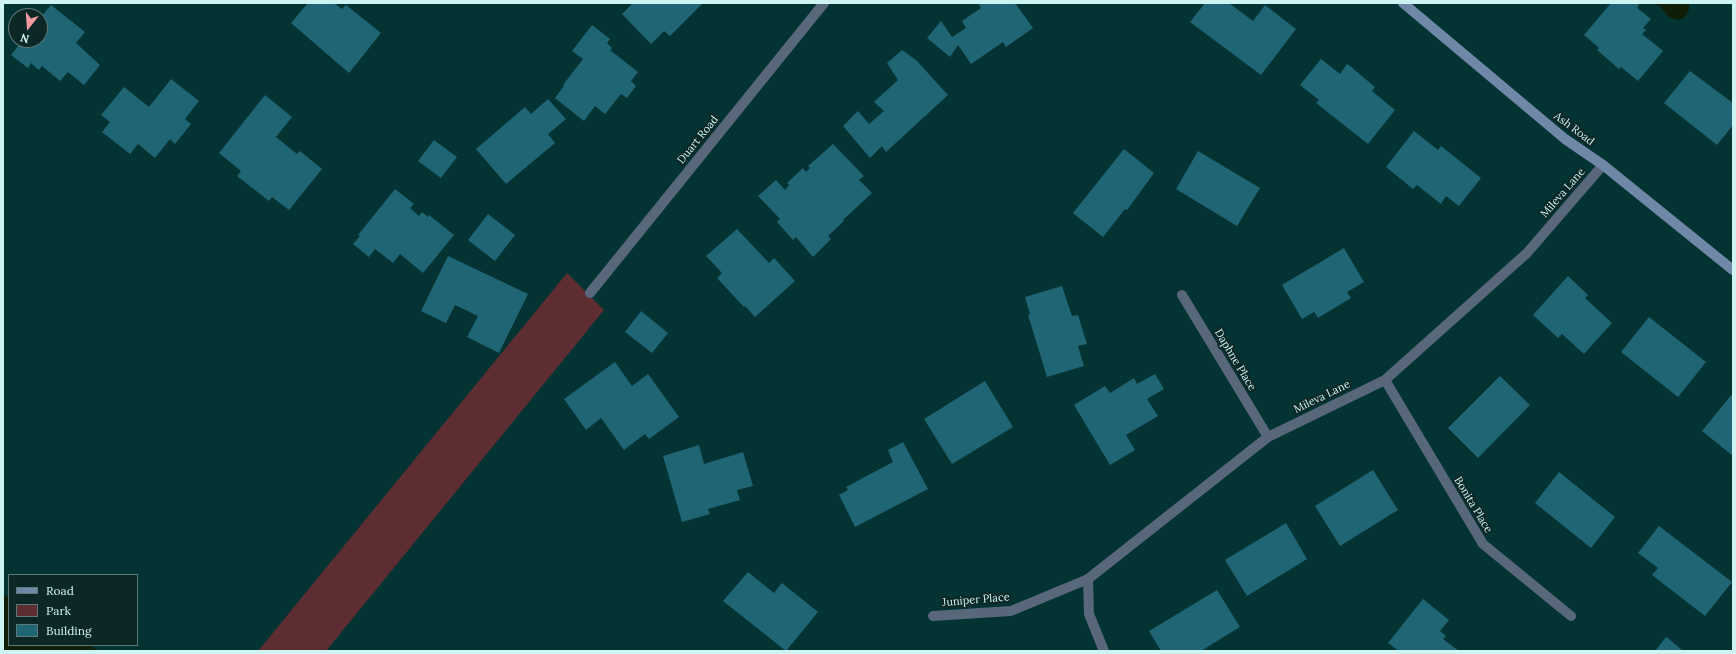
<!DOCTYPE html>
<style>
body{margin:0}
#map{position:relative;width:1736px;height:654px;overflow:hidden;background:#043333;font-family:Lora,serif}
canvas{display:block}
.frame{position:absolute;inset:0;border:4px solid #cdf3f2;pointer-events:none}
.legend{position:absolute;left:8px;top:574px;width:130px;height:72px;box-sizing:border-box;background:#0d2727;border:1px solid #5a7978;margin:0;padding:5px 7px;list-style:none;font-size:12px;color:#cdf3f2}
.legend li{display:flex;align-items:center;gap:8px;height:20px}
.legend b{width:20px;border:1px solid #5a7978}
.north{position:absolute;left:8px;top:8px;width:40px;height:40px;box-sizing:border-box;background:#0d2727;border:1px solid #5a7978;border-radius:50%;rotate:197deg;font-size:11px;font-weight:700;line-height:16px;text-align:center;color:#cdf3f2}
.north::after{content:'';display:block;margin:auto;width:14px;height:18px;background:#f49aa2;clip-path:polygon(50% 0,100% 100%,50% 72%,0 100%)}
</style>
<div id="map">
<canvas width="1736" height="654"></canvas>
<div class="frame"></div>
<ul class="legend">
<li><b style="height:5px;background:#7088a7"></b>Road</li>
<li><b style="height:11px;background:#5e2d32"></b>Park</li>
<li><b style="height:11px;background:#206574"></b>Building</li>
</ul>
<div class="north">N</div>
</div>
<script>
const c = document.querySelector('canvas').getContext('2d');
c.lineJoin = 'round';
function paint(path, color) { c.fillStyle = color; c.fill(path, 'evenodd'); }
function stroke(path, color, width, dash) { c.strokeStyle = color; c.lineWidth = width; c.lineCap = dash ? 'butt' : 'round'; c.setLineDash(dash || []); c.stroke(path); }
function label(font, color, halo, rows, align = 'center') {
  c.font = font + ' Lora,serif'; c.lineWidth = 4; c.setLineDash([]); c.textBaseline = 'middle'; c.strokeStyle = halo; c.fillStyle = color; for (const [text, x, y, turn = 0] of rows) {
    c.save(); c.translate(x, y); c.rotate((+turn || 0) * Math.PI / 180); c.textAlign = isNaN(turn) ? turn : align; if (halo) c.strokeText(text, 0, 0); c.fillText(text, 0, 0); c.restore();
  }
}
const green = new Path2D(`
 M567,273l37,37 -278,341h-68z`);
const water = new Path2D(`
 M1650,3h39c1,9 -3,16 -12,17l-8,-3 -9,-11z
 M3,594l6,4v47h80l10,6h-96z`);
const building = new Path2D(`
 M308,3h26l8,6 4,-4 35,28 -32,40 -58,-50z
 M633,3h70l-33,33 -6,-5 -13,13 -29,-30z
 M978,3h37l18,25 -27,19 -3,-5 -32,22 -13,-19 -8,12 -23,-19 14,-17 11,16 14,-9 -4,-7 19,-13z
 M1205,3h24l24,18 12,-16 31,24 -35,46 -71,-53z
 M1611,3h25l3,2 -2,3 14,11 -8,9 3,2 -4,4 21,17 -25,30 -17,-14 -2,2 -22,-19 2,-2 -15,-13z
 M51,5l34,27 -9,11 24,22 -16,20 -16,-13 -8,9 -18,-15 -3,4 -8,-7 -3,5 -17,-13 12,-15h17v-22z
 M592,25l18,14 -3,4 5,5 -2,2 28,22 -7,9 5,5 -9,12 -6,-4 -16,20 -10,-8 -11,15 -29,-23 9,-12 -1,-1 20,-26 -11,-8z
 M902,50l14,10 32,35 -62,57 -4,-6 -12,12 -27,-32 15,-15 11,13 15,-13 -10,-9 24,-22 -11,-17z
 M1321,59l19,15 7,-10 3,2 25,21 -3,4 23,19 -27,34 -52,-41 3,-3 -19,-15z
 M1690,71l43,32v22l-16,20 -53,-42z
 M171,79l28,22 -14,18 6,5 -16,20 -5,-5 -15,19 -17,-14 -8,10 -28,-22 8,-10 -9,-7 23,-28 25,20z
 M265,95l27,22 -16,20 21,17 3,-3 22,18 -33,41 -17,-13 -3,4 -32,-25 4,-5 -22,-18z
 M548,99l18,20 -18,15 7,9 -49,41 -30,-35 49,-42 6,7z
 M1414,131l24,19 3,-4 40,32 -22,28 -13,-10 -5,8 -24,-19 -4,4 -27,-22z
 M434,140l23,17 -16,21 -23,-17z
 M833,144l31,32 -5,4 13,13 -29,27 1,1 -16,15 3,3 -18,18 -17,-20 -3,3 -16,-18 3,-3 -22,-23 18,-16 9,10 4,-5 -2,-2 16,-15 3,4 4,-4 -2,-2z
 M1124,149l30,24 -27,37 -2,-1 -22,28 -30,-24z
 M1198,151l62,37 -23,38 -61,-37z
 M395,189l19,15 -4,4 9,8 3,-4 6,5 1,-2 25,20 -31,38 -23,-19 -7,9 -18,-14 -6,8 -16,-13 7,-8 -2,-1z
 M488,214l27,21 -20,26 -27,-21z
 M737,229l32,34 5,-5 21,23 -40,36 -10,-11 -1,1 -27,-29 5,-5 -16,-17z
 M1344,248l20,34 -17,10 4,6 -33,20 -4,-6 -12,7 -20,-34z
 M448,256l80,38 -29,59 -32,-16 11,-21 -23,-11 -9,18 -25,-12z
 M1568,276l20,19 -3,3 27,25 -28,31 -22,-20 -4,4 -25,-23z
 M1062,286l10,30 6,-1 9,29 -9,2 6,20 -37,11 -19,-62 2,-1 -5,-17z
 M641,311l27,22 -16,20 -27,-21z
 M1649,317l57,45 -28,35 -57,-45z
 M615,362l17,24 16,-12 31,43 -30,22 -4,-5 -21,16 -23,-32 -15,12 -22,-31z
 M1155,374l9,15 -17,10 11,17 -32,19 9,15 -25,15 -36,-60 31,-19 5,7 24,-15 3,6z
 M1500,376l30,29 -52,53 -30,-30z
 M985,381l28,46 -61,37 -28,-45z
 M1733,393v63l-31,-25z
 M903,442l25,47 -73,38 -16,-32 9,-5 -2,-3 47,-25 -5,-12z
 M699,445l5,19 39,-12 10,34 -16,4 3,10 -32,9 2,5 -28,8 -19,-66z
 M1373,470l25,40 -58,36 -25,-40z
 M1559,472l56,45 -24,31 -56,-45z
 M1286,523l21,36 -60,37 -22,-36z
 M1659,526l73,56 -27,34 -53,-41 6,-7 -20,-15z
 M748,572l26,21 8,-10 36,29 -32,39 -63,-50z
 M1217,590l23,37 -39,24h-40l-12,-20z
 M1423,599l26,21 -9,11 6,5 -3,3 16,12h-60l-11,-8z
 M1666,637l3,2 14,12h-28z`);
const minor = new Path2D(`
 M590,293l234,-290
 M1182,295l86,142
 M1385,380l98,164 88,72
 M933,616l78,-5 77,-32
 M1104,651l-15,-37 -1,-35 180,-142 117,-57 142,-127 76,-88`);
const secondary = new Path2D(`
 M1403,3l162,136 38,26 130,105`);
const streetNames = [
 ["Ash Road",1574,129,37],
 ["Duart Road",698,140,-51],
 ["Mileva Lane",1563,193,-49],
 ["Daphne Place",1235,360,59],
 ["Mileva Lane",1322,397,-26],
 ["Bonita Place",1473,505,59],
 ["Juniper Place",976,600,-5]
];
paint(green, '#5e2d32');
paint(water, '#0f1e06');
paint(building, '#206574');
stroke(minor, '#58677a', 10);
stroke(secondary, '#7088a7', 10);
label('11px', '#cdf3f2', '#0d2727', streetNames);
</script>
